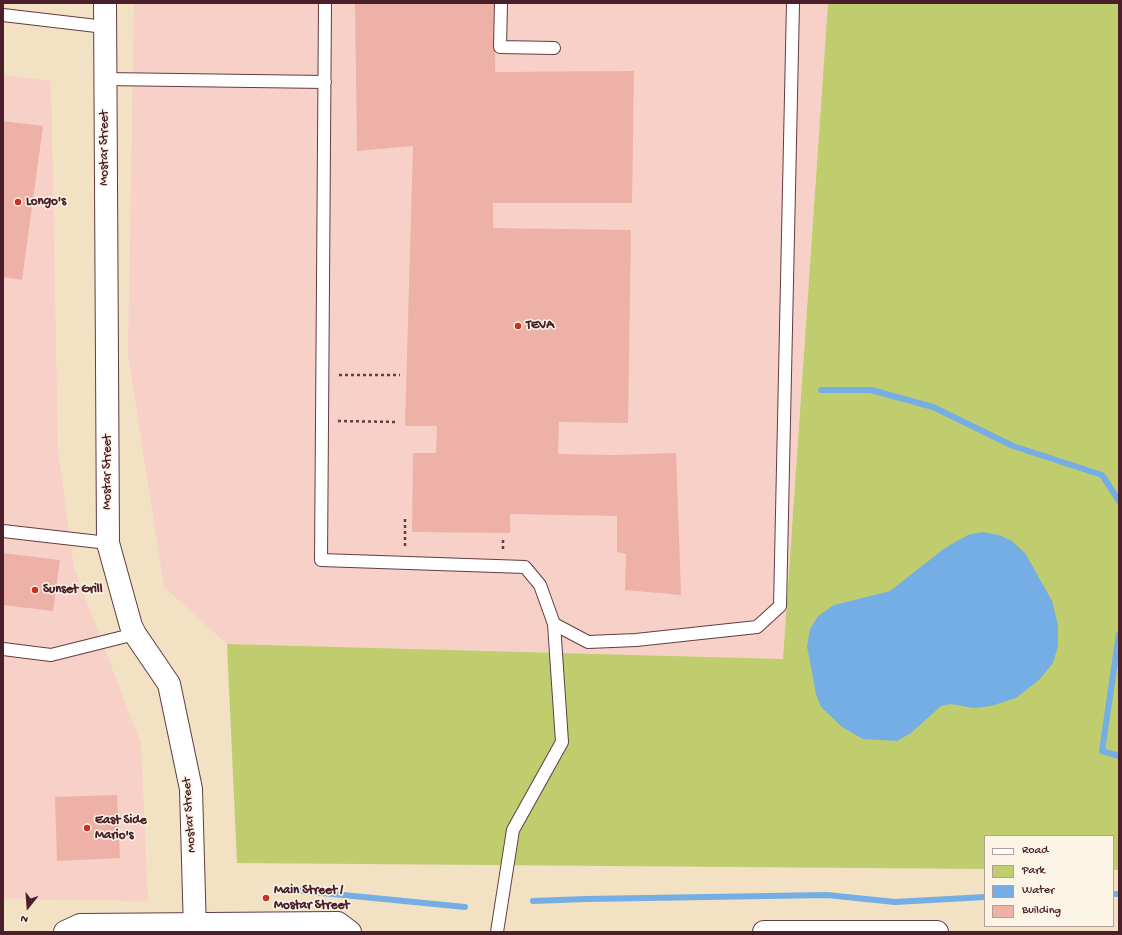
<!DOCTYPE html>
<style>
body{margin:0}
#map{position:relative;width:1122px;height:935px;overflow:hidden;background:#f2e1c2;font-family:"Gochi Hand",sans-serif}
canvas{display:block}
.frame{position:absolute;inset:0;border:4px solid #4a1f2b;pointer-events:none}
.legend{position:absolute;left:984px;top:835px;width:130px;height:92px;box-sizing:border-box;background:#fcf5e5;border:1px solid #b59f9b;margin:0;padding:5px 7px;list-style:none;font-size:12px;color:#4a1f2b}
.legend li{display:flex;align-items:center;gap:8px;height:20px}
.legend b{width:20px;border:1px solid #b59f9b}
.north{position:absolute;left:8px;top:887px;width:40px;height:40px;-webkit-text-stroke:3px #fcf5e5;paint-order:stroke;rotate:197deg;font-size:11px;font-weight:700;line-height:16px;text-align:center;color:#4a1f2b}
.north::after{content:'';display:block;margin:auto;width:14px;height:18px;background:#4a1f2b;clip-path:polygon(50% 0,100% 100%,50% 72%,0 100%)}
</style>
<div id="map">
<canvas width="1122" height="935"></canvas>
<div class="frame"></div>
<ul class="legend">
<li><b style="height:5px;background:#fff"></b>Road</li>
<li><b style="height:11px;background:#bfcd6f"></b>Park</li>
<li><b style="height:11px;background:#75ade5"></b>Water</li>
<li><b style="height:11px;background:#edb1a7"></b>Building</li>
</ul>
<div class="north">N</div>
</div>
<script>
const c = document.querySelector('canvas').getContext('2d');
c.lineJoin = 'round';
function paint(path, color) { c.fillStyle = color; c.fill(path, 'evenodd'); }
function stroke(path, color, width, dash) { c.strokeStyle = color; c.lineWidth = width; c.lineCap = dash ? 'butt' : 'round'; c.setLineDash(dash || []); c.stroke(path); }
function label(font, color, halo, rows, align = 'center') {
  c.font = font + ' "Gochi Hand",sans-serif'; c.lineWidth = 3; c.setLineDash([]); c.textBaseline = 'middle'; c.strokeStyle = halo; c.fillStyle = color; for (const [text, x, y, turn = 0] of rows) {
    c.save(); c.translate(x, y); c.rotate((+turn || 0) * Math.PI / 180); c.textAlign = isNaN(turn) ? turn : align; if (halo) c.strokeText(text, 0, 0); c.fillText(text, 0, 0); c.restore();
  }
}
const built = new Path2D(`
 M134,3h694l-45,656 -556,-15 -63,-57 -36,-233z
 M3,75l48,6 7,369 16,118 67,176 7,157 -145,-2z`);
const green = new Path2D(`
 M828,3h291v867h-6v-34h-128v33l-748,-6 -10,-219 556,15z`);
const water = new Path2D(`
 M982,532l17,3 13,6 13,12 27,48 6,24v21l-5,17 -13,16 -24,19 -25,8 -17,2 -24,-4 -9,2 -30,27 -14,8 -34,-2 -21,-12 -21,-20 -5,-13 -9,-48 3,-17 8,-13 16,-11 56,-14 55,-43 23,-13z`);
const stream = new Path2D(`
 M821,390h50l62,17 80,39 89,29 17,26
 M1119,634l-17,117 17,5
 M292,890l173,17
 M1113,894h6
 M533,901l53,-2 241,-4 68,7 90,-5`);
const building = new Path2D(`
 M355,3h141l-1,69 139,-1 -2,132h-139v25l138,2 -3,193 -69,-1 -1,32 54,1 64,-2 5,142 -56,-5 1,-36 -9,-2v-36l-107,-2v19l-98,-1 1,-79h23l1,-27h-32l8,-280 -56,5z
 M3,121l40,5 -21,154 -19,-3z
 M3,553l57,7 -7,51 -50,-6z
 M117,795l3,63 -63,3 -2,-64z`);
const path = new Path2D(`
 M339,375h61
 M338,421l60,1
 M405,519v27
 M503,540v10`);
const service = new Path2D(`
 M325,3l-4,557 204,7 15,18 14,39 8,118 -49,88 -16,102
 M501,3l-1,44 54,1
 M3,15l102,12
 M105,79l220,3
 M3,531l105,12
 M554,624l34,18 48,-2 121,-13 23,-21 13,-603
 M3,649l48,6 84,-21`);
const minor = new Path2D(`
 M105,3l3,540 23,83 4,8 34,50 22,105 4,143`);
const secondary = new Path2D(`
 M65,932l15,-7 258,-2 12,9
 M764,932h173`);
const markers = [
 [18,202,4,"#c8321e"],
 [518,326,4,"#c8321e"],
 [35,590,4,"#c8321e"],
 [87,828,4,"#c8321e"],
 [266,898,4,"#c8321e"]
];
const streetNames = [
 ["Mostar Street",105,148,-90],
 ["Mostar Street",108,472,-90],
 ["Mostar Street",190,815,-94]
];
const poiNames = [
 ["Longo's",26,202],
 ["TEVA",526,326],
 ["Sunset Grill",43,590],
 ["East Side",95,821],
 ["Mario's",95,836],
 ["Main Street /",274,891],
 ["Mostar Street",274,906]
];
paint(built, '#f7d1c8');
paint(green, '#bfcd6f');
paint(water, '#75ade5');
stroke(stream, '#75ade5', 6);
paint(building, '#edb1a7');
stroke(service, '#633c42', 14);
stroke(minor, '#633c42', 24);
stroke(secondary, '#633c42', 24);
stroke(path, '#633c42', 2.5, [3, 3]);
stroke(service, '#fff', 12);
stroke(minor, '#fff', 22);
stroke(secondary, '#fff', 22);
for (const [x, y, r, color] of markers) { const dot = new Path2D(); dot.arc(x, y, r, 0, 2 * Math.PI); c.fillStyle = color; c.fill(dot); stroke(dot, '#fcf5e5', 1.5); }
label('13px', '#4a1f2b', '#fcf5e5', streetNames);
label('bold 13px', '#4a1f2b', '#fcf5e5', poiNames, 'left');
</script>
